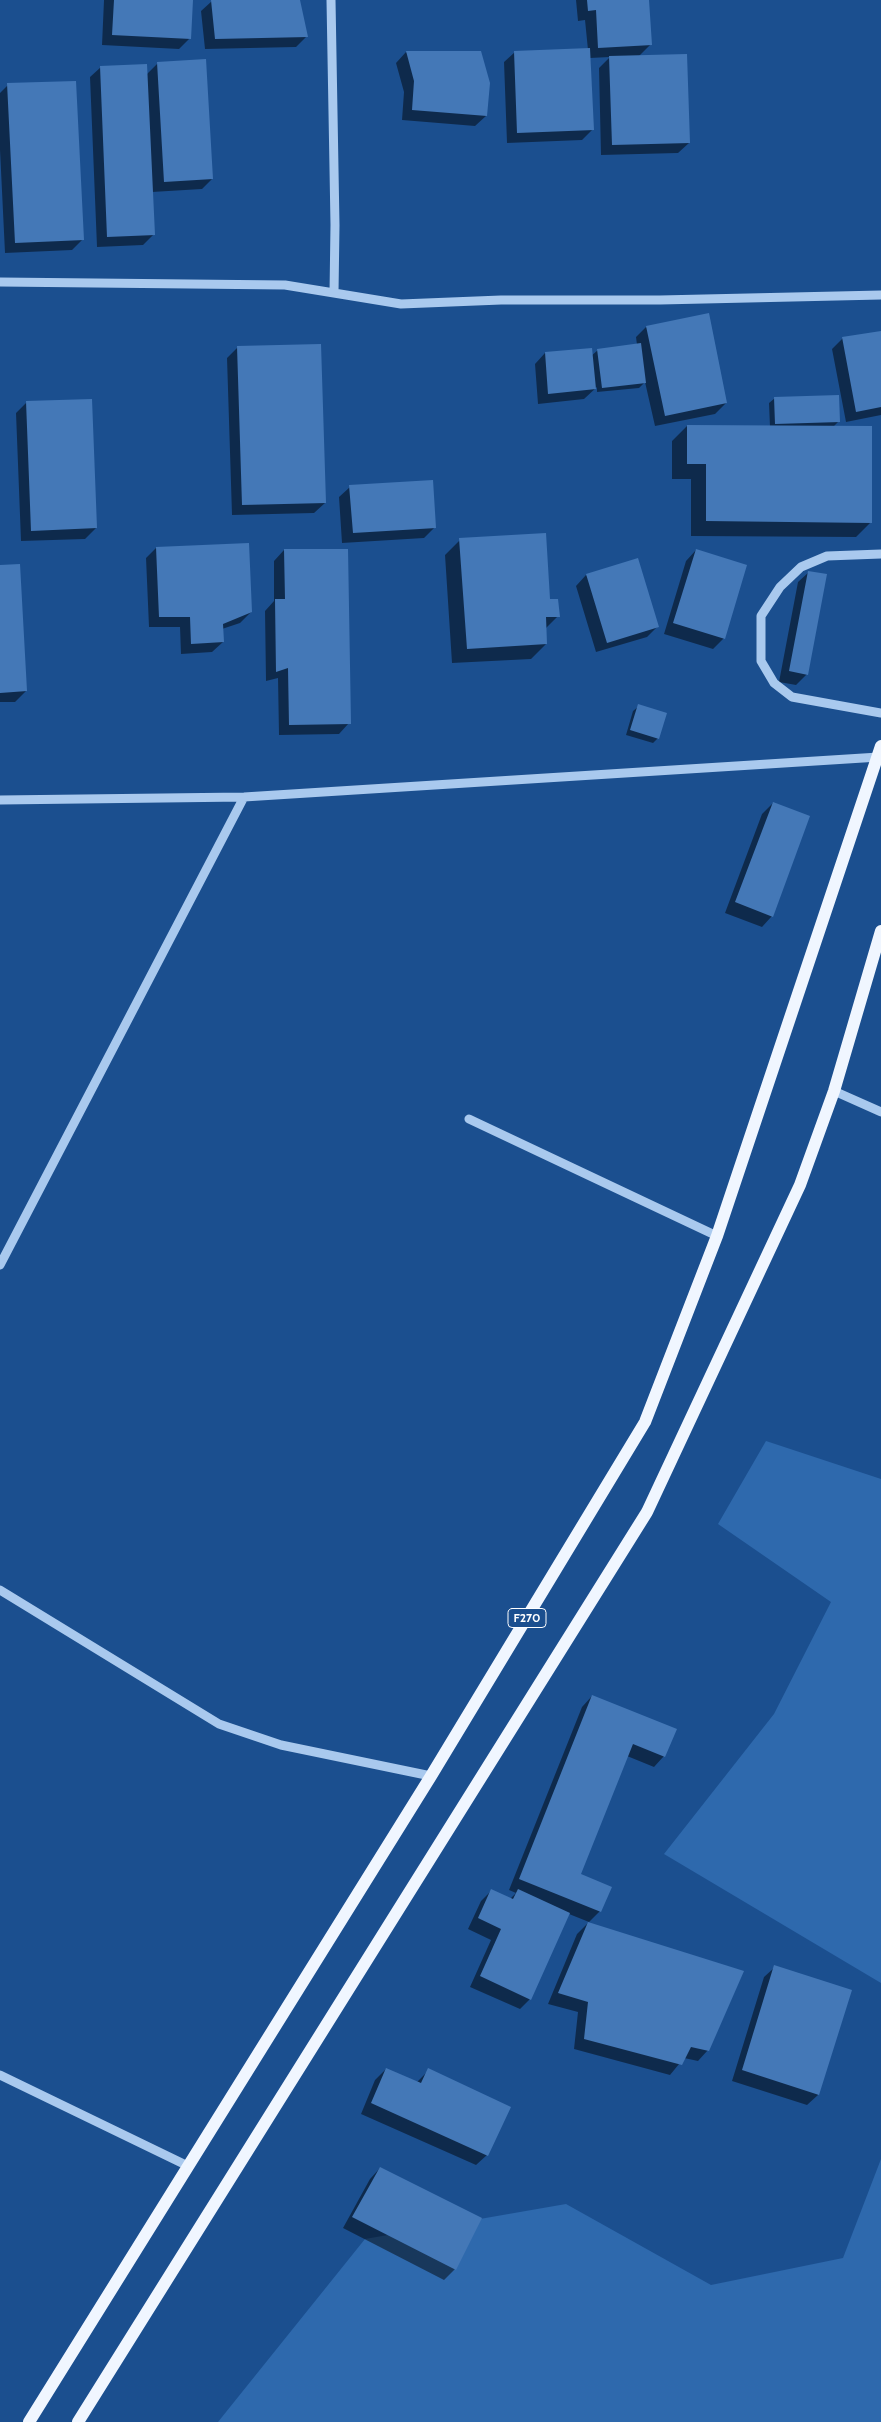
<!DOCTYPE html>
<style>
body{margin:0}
canvas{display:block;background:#1b4f8f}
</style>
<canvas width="881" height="2422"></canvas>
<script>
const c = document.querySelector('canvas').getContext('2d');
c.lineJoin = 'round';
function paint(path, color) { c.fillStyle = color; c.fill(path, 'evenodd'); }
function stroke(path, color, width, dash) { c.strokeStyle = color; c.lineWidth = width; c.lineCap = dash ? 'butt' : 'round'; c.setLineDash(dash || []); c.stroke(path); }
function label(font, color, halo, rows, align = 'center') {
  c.font = font + ' Cabin,sans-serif'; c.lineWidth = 4; c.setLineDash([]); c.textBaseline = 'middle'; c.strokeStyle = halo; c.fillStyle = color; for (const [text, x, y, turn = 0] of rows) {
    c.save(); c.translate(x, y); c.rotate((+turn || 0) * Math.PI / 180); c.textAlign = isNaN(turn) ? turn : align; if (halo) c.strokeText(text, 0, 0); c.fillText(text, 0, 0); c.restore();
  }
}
const green = new Path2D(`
 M766,1441l115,38v504l-217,-129 110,-140 57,-112 -113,-78z
 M881,2159v263h-663l147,-183 201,-35 145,81 132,-27z`);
const shadow = new Path2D(`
 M104,0h87l-1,38 -11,11 -77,-4z
 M576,0h72l3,44 -13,13 51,86 -11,10 -77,2 -2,-87 11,-11 -20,1 3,71 -11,11 -75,3 -3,-81 11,-10 73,-2 -3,-30 -7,1z
 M212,1l94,36 -10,10 -91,2 -4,-38z
 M406,52l80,64 -11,10 -73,-6 2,-28 -8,-29z
 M158,63l54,116 -10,10 -50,3 2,42 -11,11 -46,2 -7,-170 11,-10 45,8z
 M8,85l75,154 -11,11 -67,3 -5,-103v-57z
 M646,327l80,76 -11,11 -60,12 -10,-44 -6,6 -42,4v-5l-13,12 -46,5 -3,-40 10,-11 46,3 7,-6 39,-5 -1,-8z
 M881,332v83l-35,7 -14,-73 11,-11z
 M238,347l87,156 -11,10 -82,2 -5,-157z
 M775,398l63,24 -5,5 38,95 -15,15 -165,-1v-57h-19v-38l15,-15 83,1 -1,-24z
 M27,402l69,126 -11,11 -64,2 -5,-128z
 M350,487l85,40 -11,11 -82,5 -3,-46z
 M460,540l89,60 9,16 -13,13 1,15 -15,15 -79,4 -7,-108z
 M156,548l95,64 -11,11 -18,6 1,13 -11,10 -31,2 -1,-27h-31l-3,-69z
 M284,550l65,173 -10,11 -60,1 -1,-57 -12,3 -1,-70 9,-10v-40z
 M696,550l28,88 -11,11 -49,-15 22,-73z
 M0,566l26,125 -11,11h-15z
 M809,572l-2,102 -11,11 -17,-3 19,-100z
 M586,575l72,51 -11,11 -51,15 -20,-66z
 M639,706l19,32 -5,5 -27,-8 7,-24z
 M773,803l-1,113 -10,11 -37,-14 37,-99z
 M592,1696l72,60 -10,11 -27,-11 -48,119 21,36 -12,12 120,127 -10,11 -14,-3 -14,17 -96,-26 4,-37 -30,-8 29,-70 12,-12 -20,-8 -39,85 -10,10 -50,-22 21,-47 -23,-11 13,-28 10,-10 19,8 6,-6 -7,-3 73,-183z
 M775,1967l43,128 -11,10 -75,-24 32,-104z
 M386,2069l31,13 12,-12 58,85 -11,10 -115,-51 14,-34z
 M380,2168l75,101 -11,11 -101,-52 27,-49z`);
const building = new Path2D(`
 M114,0h79l-2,39 -79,-4z
 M211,0h89l8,37 -93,2z
 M587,0h62l3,45 -54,3 -2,-38 -8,1z
 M590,48l4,82 -77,3 -3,-82z
 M406,51h75l9,32 -3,33 -75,-6 2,-29z
 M687,54l3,89 -78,2 -3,-89z
 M206,59l7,120 -49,3 -7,-120z
 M147,64l8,171 -48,2 -7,-171z
 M76,81l8,159 -69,3 -8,-160z
 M709,313l18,90 -62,13 -19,-90z
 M881,331v76l-25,5 -14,-75z
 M641,343l5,40 -44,5 -5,-39z
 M321,344l5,159 -84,2 -5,-159z
 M592,348l4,41 -48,5 -3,-42z
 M839,395l1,27 -65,2 -1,-27z
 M92,399l5,129 -66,3 -5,-130z
 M687,425l185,1v97l-166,-2v-57h-19z
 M433,480l3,48 -83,5 -4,-48z
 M546,533l4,66h8l2,18h-14l1,27 -80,5 -8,-111z
 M249,543l3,69 -29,12 1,18 -33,2 -1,-27h-31l-3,-70z
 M284,549h64l3,175 -62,1 -1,-57 -12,4 -1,-73h10z
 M696,549l51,16 -22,74 -52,-16z
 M638,558l21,69 -52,16 -21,-69z
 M20,564l7,127 -27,2v-128z
 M808,571l19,3 -19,101 -19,-4z
 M638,704l29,9 -8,26 -29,-9z
 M773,802l37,14 -37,101 -38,-15z
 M592,1695l85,34 -12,28 -32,-13 -52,130 31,13 -11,25 -82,-33z
 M491,1889l22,10 5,-10 52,24 -39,87 -51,-24 21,-47 -23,-11z
 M588,1922l156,49 -35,80 -18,-4 -9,18 -98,-26 4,-37 -30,-9z
 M774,1965l78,25 -33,105 -77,-25z
 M386,2068l35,15 7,-15 83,39 -23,49 -117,-53z
 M380,2167l102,51 -26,52 -104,-53z`);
const minor = new Path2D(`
 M0,282l285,3 49,8 1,-68 -4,-225
 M334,293l67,11 100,-4h159l221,-5
 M881,554l-54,2 -26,11 -21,20 -19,29v45l13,22 18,14 89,16
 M0,800l244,-3 635,-40
 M834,1091l47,21
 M469,1119l248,117
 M0,1265l244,-468
 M0,1590l219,134 62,21 150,31
 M0,2075l188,91`);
const major = new Path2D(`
 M29,2422l402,-646 214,-354 72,-186 164,-490
 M78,2422l569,-910 153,-327 34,-94 47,-160`);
const shields = [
 [527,1618,38]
];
const shieldNames = [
 ["F270",527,1618]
];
paint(green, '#2e69ad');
paint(shadow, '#0007');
paint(building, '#4478b7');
stroke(minor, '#a9c9ee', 9);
stroke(major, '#f0f6ff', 12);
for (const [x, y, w] of shields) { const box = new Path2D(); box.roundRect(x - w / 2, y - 9.5, w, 19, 4); c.fillStyle = '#1b4f8f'; c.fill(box); stroke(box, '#fff', 1); }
label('bold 12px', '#fff', null, shieldNames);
</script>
